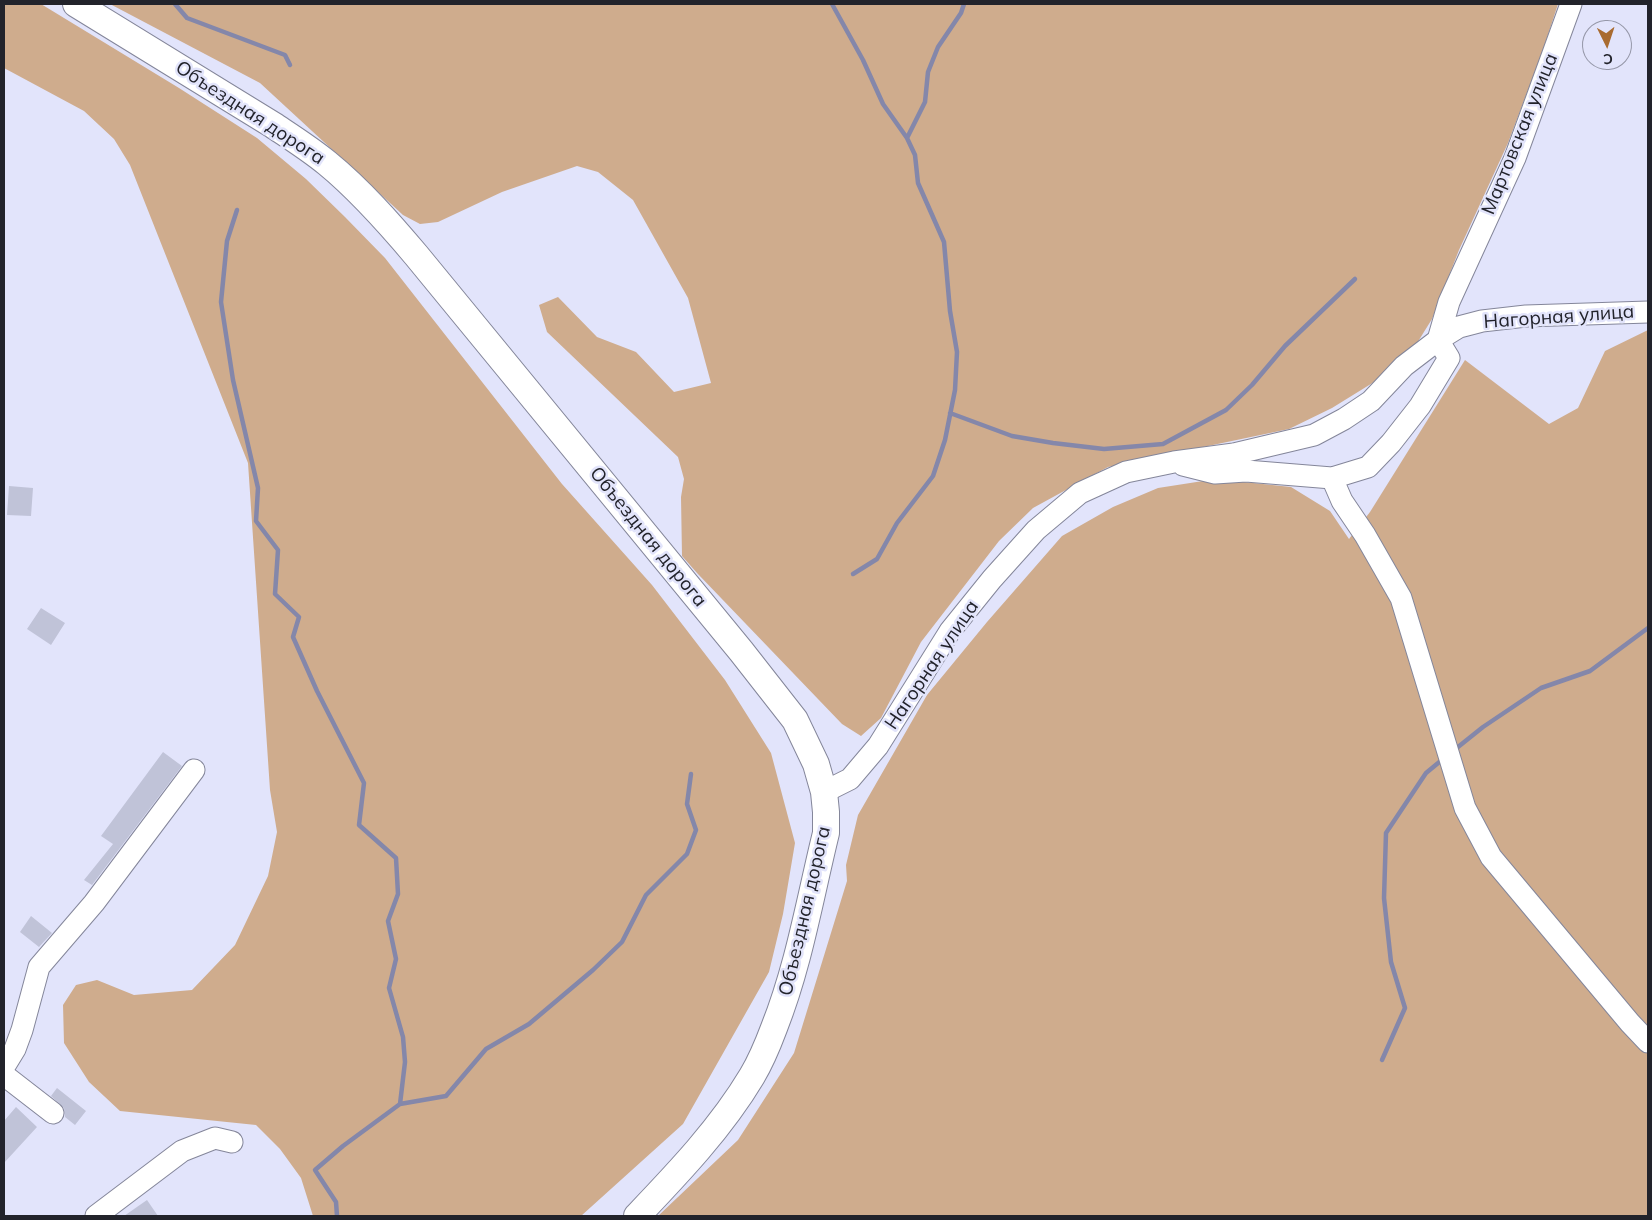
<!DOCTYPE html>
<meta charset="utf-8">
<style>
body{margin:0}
#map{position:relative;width:1652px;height:1220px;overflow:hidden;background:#e2e4fb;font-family:Mulish,sans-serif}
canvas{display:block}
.frame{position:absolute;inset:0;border:5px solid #22232b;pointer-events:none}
.north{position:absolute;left:1582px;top:20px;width:50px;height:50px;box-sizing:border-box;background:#e2e4fb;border:1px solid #9597a8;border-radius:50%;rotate:176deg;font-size:14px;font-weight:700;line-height:20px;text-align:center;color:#22232b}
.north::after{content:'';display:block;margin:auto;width:18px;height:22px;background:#a96b30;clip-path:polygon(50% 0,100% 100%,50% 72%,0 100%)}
</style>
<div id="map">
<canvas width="1652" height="1220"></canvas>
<div class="frame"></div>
<div class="north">С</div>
</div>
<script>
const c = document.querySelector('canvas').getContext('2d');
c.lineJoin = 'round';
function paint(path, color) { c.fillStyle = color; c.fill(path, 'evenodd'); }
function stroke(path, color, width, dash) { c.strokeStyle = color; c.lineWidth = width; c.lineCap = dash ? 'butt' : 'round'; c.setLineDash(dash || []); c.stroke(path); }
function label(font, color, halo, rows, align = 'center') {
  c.font = font + ' Mulish,sans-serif'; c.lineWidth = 5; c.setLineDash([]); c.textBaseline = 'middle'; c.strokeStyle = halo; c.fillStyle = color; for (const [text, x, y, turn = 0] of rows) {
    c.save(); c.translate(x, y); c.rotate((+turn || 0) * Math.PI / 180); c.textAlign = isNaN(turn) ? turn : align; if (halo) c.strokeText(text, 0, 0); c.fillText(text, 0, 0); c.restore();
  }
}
const green = new Path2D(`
 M4,4h37l138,84 78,50 49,41 39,38 40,41 177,226 90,101 73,95 46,73 24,90 -12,71 -14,58 -86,152 -102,92h-268l-12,-38 -21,-29 -24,-24 -136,-14 -31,-29 -25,-39 -1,-38 13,-20 21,-5 37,15 58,-5 43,-45 33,-69 9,-44 -7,-42 -22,-327 -118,-298 -16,-26 -30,-28 -80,-43z
 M110,4h1448l-15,46 -35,93 -49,107 -27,69 -18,29 -27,26 -55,34 -43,21 -181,38 -75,41 -34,33 -78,101 -40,76 -20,18 -19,-12 -145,-151 -15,-17 -1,-59 3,-18 -6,-22 -131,-125 -8,-27 19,-8 39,40 39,15 38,40 37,-9 -23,-85 -55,-98 -35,-28 -21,-6 -75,26 -64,30 -18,2 -17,-9 -143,-132z
 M1648,330v886h-990l80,-76 56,-87 53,-172 -1,-16 12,-50 69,-120 60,-73 75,-86 51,-29 45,-19 45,-7 41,1 47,5 39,24 19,28 21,-27 95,-152 84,64 29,-16 27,-57z`);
const stream = new Path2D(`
 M175,4l12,14 98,37 5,10
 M832,4l31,56 20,44 24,34 8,17 3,28 26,59 6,69 7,41 -2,38 -10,50 -12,36 -36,47 -20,36 -24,15
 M907,138l18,-36 3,-30 10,-25 23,-34 3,-9
 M237,210l-10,31 -6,61 12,78 25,108 -2,33 22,29 -3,44 24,23 -6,20 24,54 47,92 -5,42 37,33 2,36 -10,27 8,38 -7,29 14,49 2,25 -5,42
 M950,413l62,23 41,7 51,6 59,-5 63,-34 26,-25 33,-39 70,-67
 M1453,751l30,-24 58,-39 49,-17 58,-43
 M1382,1060l23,-52 -14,-46 -7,-64 2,-65 40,-60 17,-14
 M337,1216l-1,-14 -21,-32 28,-24 57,-42 46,-8 40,-47 43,-25 64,-54 29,-28 24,-47 41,-41 9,-24 -9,-26 4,-30`);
const building = new Path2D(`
 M9,486l24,2 -2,28 -24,-1z
 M41,608l24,15 -14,22 -24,-16z
 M163,752l19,14 -90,119 -8,-5 29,-36 -12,-8z
 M31,916l21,17 -13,14 -19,-15z
 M57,1088l29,23 -11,14 -10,-8 -1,-9 -13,-12z
 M16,1107l21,20 -33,36v-42z
 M147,1200l11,16h-34z`);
const minor = new Path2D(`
 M1183,465l32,8 31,-2 86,7 36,-11 23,-24 29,-37 29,-48 -11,-18 21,-13 23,-6 44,-5 122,-4
 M1332,478l10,23 23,34 36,63 64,210 26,49 139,166 18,19
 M824,792l26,-13 28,-33 72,-115 42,-52 44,-49 44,-37 46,-21 48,-10 60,-8 80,-19 30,-16 27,-18 33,-35 34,-26 11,-38 66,-144 56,-154
 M4,1067l11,-18 7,-19 17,-63 55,-64 100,-133
 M4,1075l49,38
 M96,1216l86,-65 33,-13 17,4`);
const major = new Path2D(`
 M76,4l197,121c18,12 37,24 54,38 33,27 62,60 89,92l325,396 54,69 21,44 8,28 2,20v21c-16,65 -27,132 -52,195 -6,16 -13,33 -22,48 -31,52 -74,97 -115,140`);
const streetNames = [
 ["Объездная дорога",250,113,33],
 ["Мартовская улица",1520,134,-68],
 ["Нагорная улица",1559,317,-4],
 ["Объездная дорога",648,537,51],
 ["Нагорная улица",932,665,-56],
 ["Объездная дорога",805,911,-77]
];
paint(green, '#cfac8d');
stroke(stream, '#8487aa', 4.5);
paint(building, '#c0c3d8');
stroke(minor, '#84869a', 23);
stroke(major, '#84869a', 28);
stroke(minor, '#fff', 21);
stroke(major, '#fff', 26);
label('19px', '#22232b', '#e2e4fb', streetNames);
</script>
